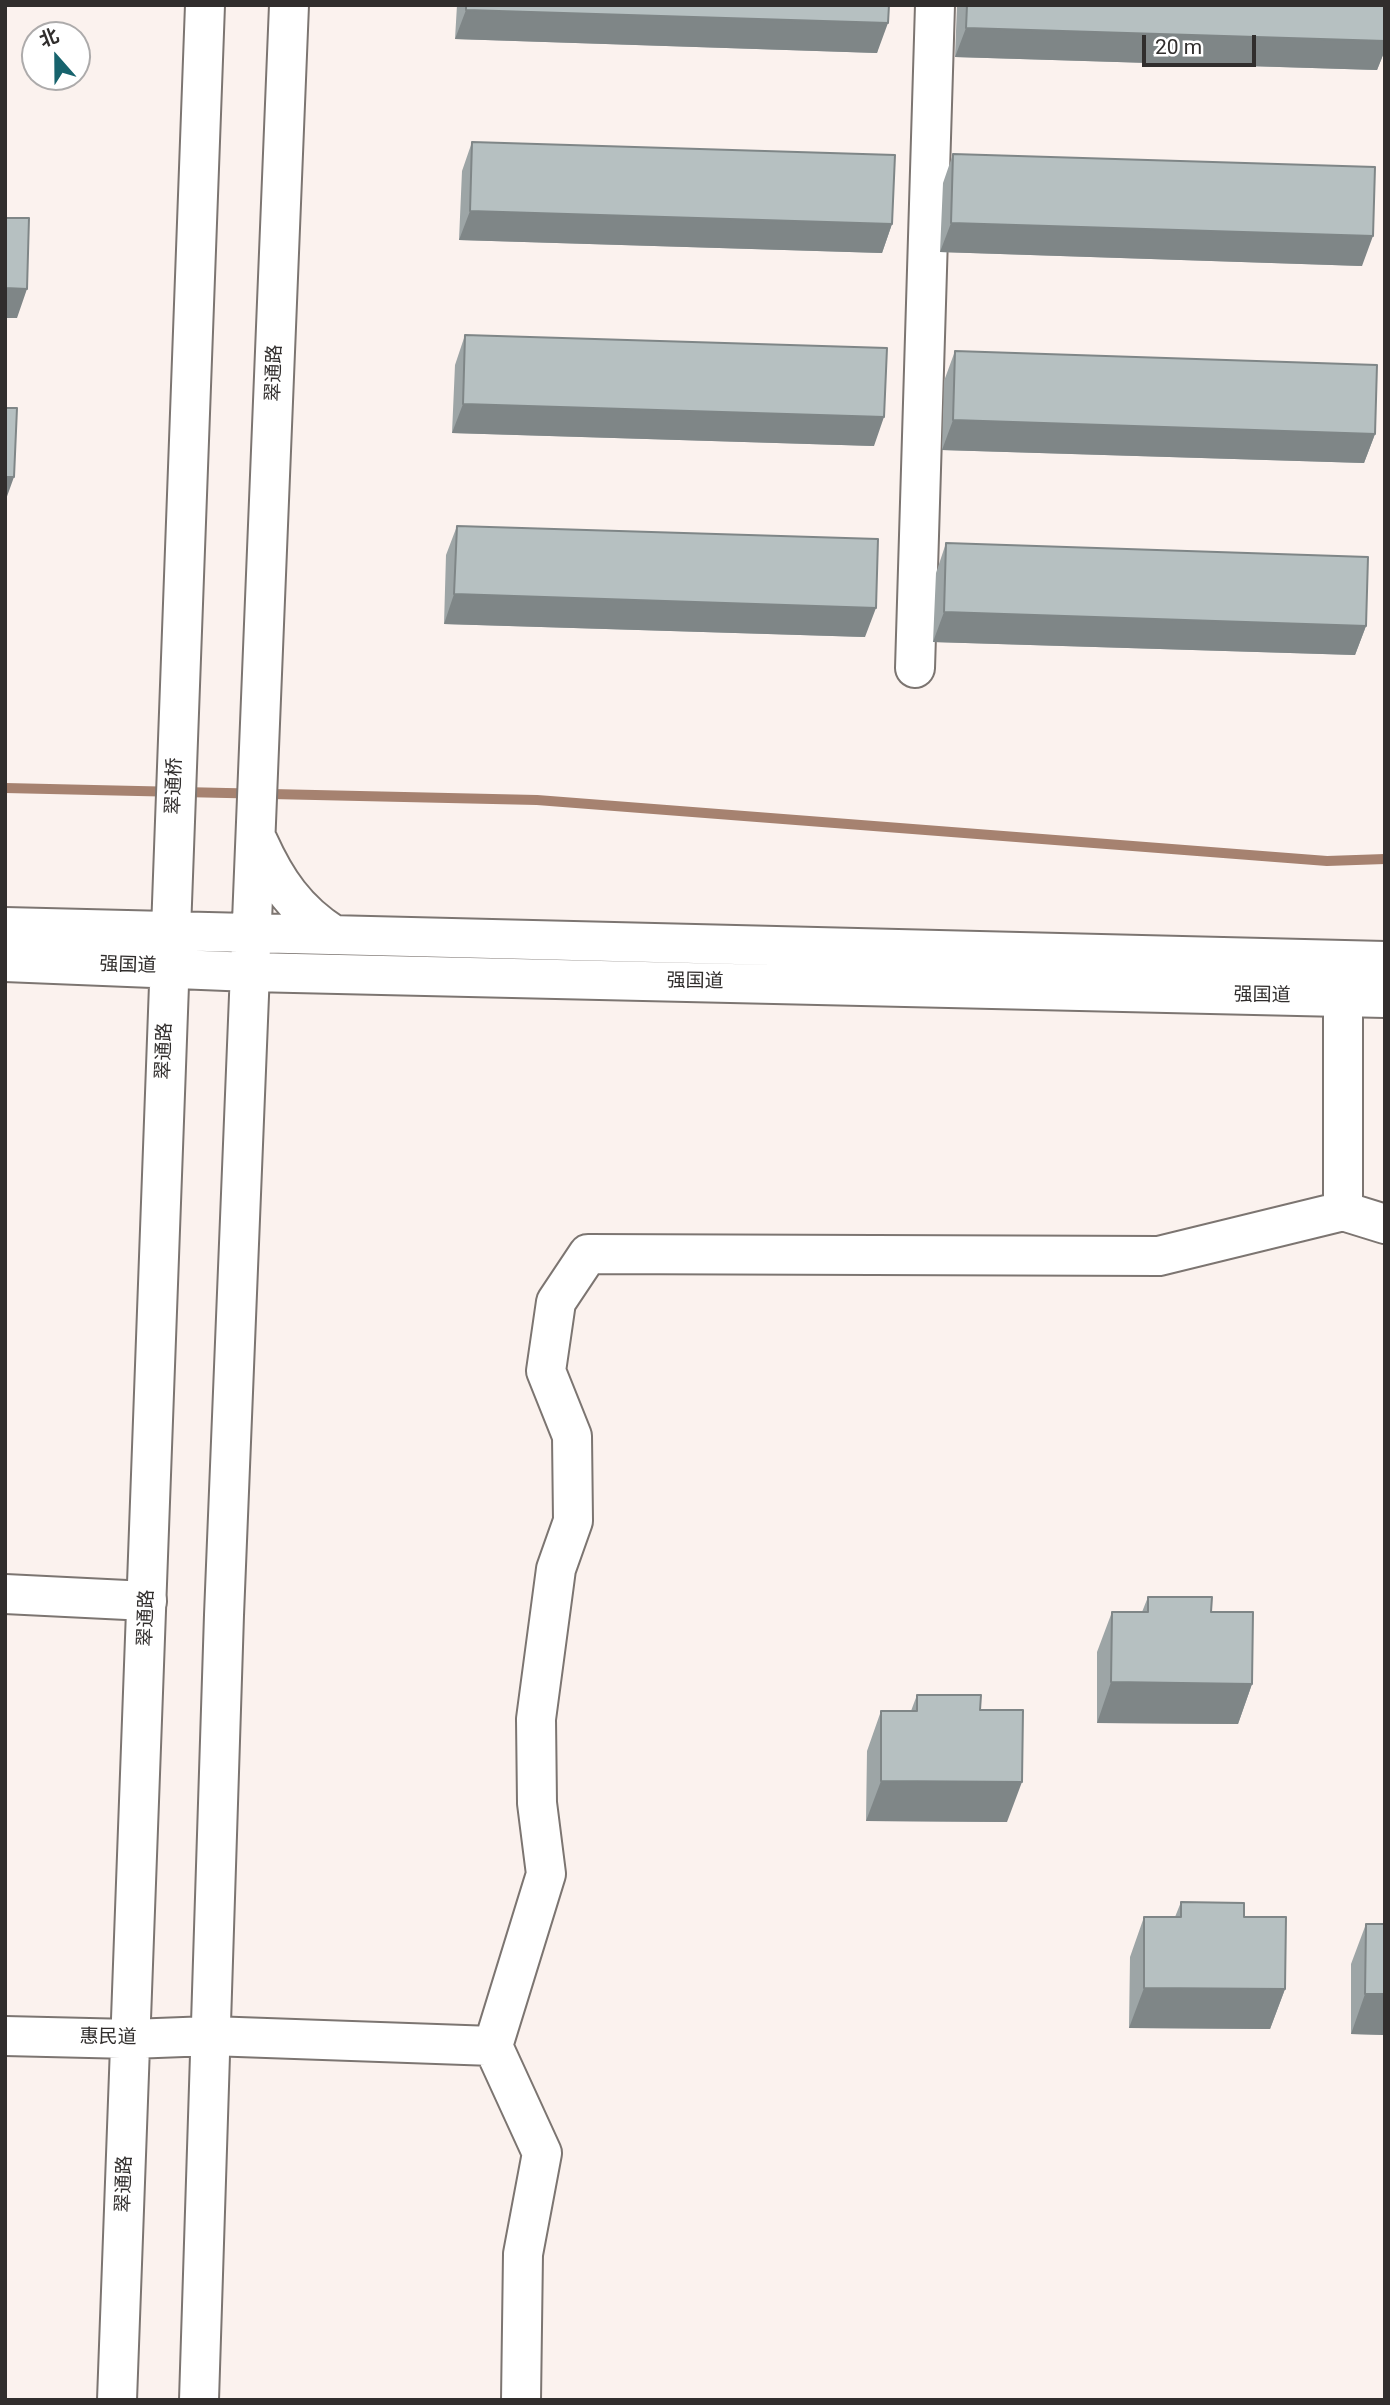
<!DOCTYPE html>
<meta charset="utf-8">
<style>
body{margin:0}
#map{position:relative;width:1390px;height:2405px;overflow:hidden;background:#fbf2ee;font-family:Roboto,"Noto Sans SC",sans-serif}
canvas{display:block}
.frame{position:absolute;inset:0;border:7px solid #312e2d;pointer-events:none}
.north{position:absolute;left:21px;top:21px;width:70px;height:70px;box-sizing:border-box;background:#fff;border:2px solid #adabab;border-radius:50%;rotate:339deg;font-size:19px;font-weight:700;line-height:28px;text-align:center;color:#312e2d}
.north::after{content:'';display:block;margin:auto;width:24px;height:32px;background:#17636d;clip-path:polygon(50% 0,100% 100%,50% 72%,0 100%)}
.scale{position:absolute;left:1142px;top:35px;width:114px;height:32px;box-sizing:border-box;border:4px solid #312e2d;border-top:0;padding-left:9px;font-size:21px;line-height:24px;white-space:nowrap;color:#312e2d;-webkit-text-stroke:5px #fff;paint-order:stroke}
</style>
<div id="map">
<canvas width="1390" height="2405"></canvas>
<div class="frame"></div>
<div class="north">北</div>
<div class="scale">20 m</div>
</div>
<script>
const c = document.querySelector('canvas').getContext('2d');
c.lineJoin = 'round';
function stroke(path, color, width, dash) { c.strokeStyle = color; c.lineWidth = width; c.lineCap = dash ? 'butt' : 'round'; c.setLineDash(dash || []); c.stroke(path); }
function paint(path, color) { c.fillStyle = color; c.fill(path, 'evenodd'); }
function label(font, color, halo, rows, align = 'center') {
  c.font = font + ' Roboto,"Noto Sans SC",sans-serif'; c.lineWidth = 7; c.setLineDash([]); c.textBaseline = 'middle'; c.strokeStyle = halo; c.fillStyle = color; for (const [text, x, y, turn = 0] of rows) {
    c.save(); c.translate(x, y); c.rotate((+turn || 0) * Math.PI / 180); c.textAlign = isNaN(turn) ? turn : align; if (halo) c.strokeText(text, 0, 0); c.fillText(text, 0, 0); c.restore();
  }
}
const stream = new Path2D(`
 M5,788l532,12 790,61 58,-2`);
const street = new Path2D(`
 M915,668l20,-663
 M1343,1211v-213
 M5,1594l142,7
 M210,2036l283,10
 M521,2400l2,-146 19,-101 -49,-107 53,-172 -9,-71 -1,-84 20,-150 17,-48 -1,-85 -26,-65 10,-69 32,-48 571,2 184,-45 42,13`);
const secondary = new Path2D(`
 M258,841c18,40 38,70 76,94
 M5,927l1380,34
 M5,962l246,10 1134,26
 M5,2036l126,3 79,-3
 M117,2400l88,-2395
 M199,2400l25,-785 65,-1610`);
const wall = new Path2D(`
 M457,5h432l-12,48 -422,-14z
 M957,5h428v45l-8,20 -422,-13z
 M472,142l420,82 -10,29 -423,-13 3,-69z
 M953,154l409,112 -422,-14 3,-69z
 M465,335l409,111 -422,-13 3,-68z
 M955,351l420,83 -11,29 -422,-13 2,-69z
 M457,526l408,111 -421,-13 2,-69z
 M946,543l420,83 -11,29 -422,-13 3,-69z
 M1148,1597l63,15 41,72 -14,40 -141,-1v-71l15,-40h30z
 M917,1695l63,15 27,112 -141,-1 1,-70 14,-40h30z
 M1181,1902l63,15 41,72 -15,40 -141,-1 1,-71 14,-40h31z
 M1366,1924l19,111 -34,-1v-70z`);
const shadedWall = new Path2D(`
 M466,10l422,13 -11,30 -422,-14z
 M966,28l419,13v9l-8,20 -422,-13z
 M470,211l422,13 -10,29 -423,-13z
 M951,223l422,13 -11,30 -422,-14z
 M5,288l22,1 -10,29h-12z
 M463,404l421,13 -10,29 -422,-13z
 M953,420l422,14 -11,29 -422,-13z
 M5,477h9l-9,25z
 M454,594l422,14 -11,29 -421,-13z
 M944,612l422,14 -11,29 -422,-13z
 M1111,1682l141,2 -14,40 -141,-1z
 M881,1781l141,1 -15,40 -141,-1z
 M1144,1988l141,1 -15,40 -141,-1z
 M1365,1994h20v41l-34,-1z`);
const building = new Path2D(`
 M466,5h423l-1,18 -422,-13z
 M967,5h418v36l-419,-13z
 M472,142l423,13 -3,69 -422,-13z
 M953,154l422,13 -2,69 -422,-13z
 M5,218h24l-2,71 -22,-1z
 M465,335l422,13 -3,69 -421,-13z
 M955,351l422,14 -2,69 -422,-14z
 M5,408h12l-3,69h-9z
 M457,526l421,13 -2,69 -422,-14z
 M946,543l422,14 -2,69 -422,-14z
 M1148,1597h64l-1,15h42l-1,72 -141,-2 1,-70h36z
 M917,1695h64l-1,15h43l-1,72 -141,-1v-70h36z
 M1181,1902l63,1v14h42l-1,72 -141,-1v-71h37z
 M1366,1924h19v70h-20z`);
const streetNames = [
 ["翠通路",275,373,-88],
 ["翠通桥",175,786,-88],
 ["强国道",128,966,2],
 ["强国道",695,982,1],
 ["强国道",1262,996,1],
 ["翠通路",165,1051,-88],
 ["翠通路",147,1618,-88],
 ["惠民道",108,2038,1],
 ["翠通路",125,2184,-88]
];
stroke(stream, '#a68270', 10);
stroke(street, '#7c7571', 42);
stroke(secondary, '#7c7571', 42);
stroke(street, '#fff', 38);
stroke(secondary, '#fff', 38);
paint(wall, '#9da5a6');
paint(shadedWall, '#7f8687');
paint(building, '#b6c0c1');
stroke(building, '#7f8687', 2);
label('19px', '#312e2d', '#fff', streetNames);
</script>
